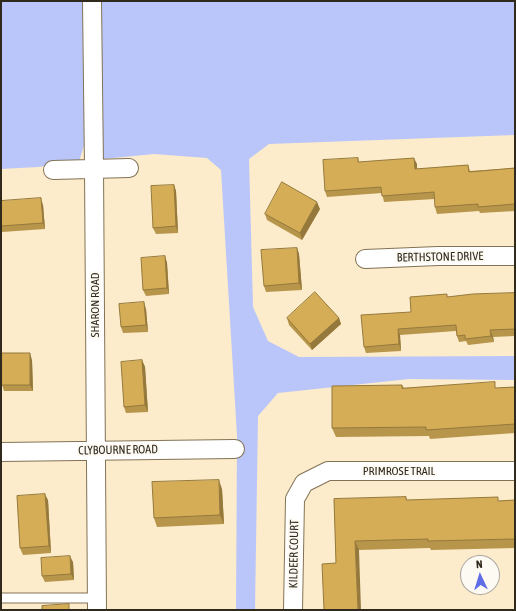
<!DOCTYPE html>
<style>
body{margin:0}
#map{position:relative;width:516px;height:611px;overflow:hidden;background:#fceccb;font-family:"Asap Condensed",sans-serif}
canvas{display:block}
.frame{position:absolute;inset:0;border:2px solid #302a1d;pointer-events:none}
.north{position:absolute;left:460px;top:555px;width:40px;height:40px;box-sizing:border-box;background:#fdfaf4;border:1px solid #aba79e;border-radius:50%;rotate:356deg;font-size:11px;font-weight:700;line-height:16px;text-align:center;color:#302a1d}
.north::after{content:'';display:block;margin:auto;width:14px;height:18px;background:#5f6ee6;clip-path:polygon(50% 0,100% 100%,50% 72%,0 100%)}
</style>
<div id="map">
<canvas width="516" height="611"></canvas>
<div class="frame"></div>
<div class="north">N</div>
</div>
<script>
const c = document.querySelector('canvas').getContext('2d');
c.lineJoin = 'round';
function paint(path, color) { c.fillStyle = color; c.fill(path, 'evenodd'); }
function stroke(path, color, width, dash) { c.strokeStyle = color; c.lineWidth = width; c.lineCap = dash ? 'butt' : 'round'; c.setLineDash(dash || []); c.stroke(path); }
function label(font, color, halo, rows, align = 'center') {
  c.font = font + ' "Asap Condensed",sans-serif'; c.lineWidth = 4; c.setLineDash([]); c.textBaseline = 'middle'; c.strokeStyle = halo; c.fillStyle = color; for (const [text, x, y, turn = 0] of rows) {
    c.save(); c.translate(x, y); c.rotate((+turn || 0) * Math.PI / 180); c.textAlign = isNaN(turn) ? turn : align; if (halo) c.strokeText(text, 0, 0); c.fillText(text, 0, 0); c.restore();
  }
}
const green = new Path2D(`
 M1,1h82l2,141 -6,20 -41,5 -37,2z
 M100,1h415v134l-246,9 -20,15 4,148 15,34 31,16 216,-1v24l-106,-1 -131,14 -20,23 -3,194h-19l1,-174 -16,-266 -14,-12 -53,-4 -51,5z`);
const lane = new Path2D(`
 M1,598h95`);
const street = new Path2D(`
 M92,1l2,167 3,442
 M53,170l76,-2
 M365,259l73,-3h77
 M1,452l234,-3
 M293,610l2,-111 9,-16 24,-12h187`);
const wall = new Path2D(`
 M358,158l1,4 58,2v5l51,-4 2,6 45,-3v43l-35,2 -1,-2 -42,3 -2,-7v-8l-51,3 -2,-9 -55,4 -2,-6z
 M174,185l2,6 2,42 -22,1 -3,-6z
 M1,201l42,4 2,24 -43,3 -1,-4z
 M320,209l-18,31 -35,-20 -2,-6z
 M297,248l2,6 3,36 -36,2 -2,-6z
 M165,256l2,7 2,31 -23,2 -3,-6z
 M515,293v43l-22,1 1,5 -26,3 -2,-4 -7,1 -2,-6 -1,-5 -56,4 1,16 -35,2 -2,-6 47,-35 36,-15z
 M146,309l2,23 -25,1 -2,-6z
 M287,318h52l2,6 -29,26 -23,-25z
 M32,360l1,31h-29l-2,-6z
 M142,360l3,7 3,45 -22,1 -2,-6z
 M402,385l2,3h92l19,-1v46l-85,6 -1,-3 -93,1 -4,-9z
 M222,489l2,35 -67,3 -3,-9z
 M406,497l1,3 92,1 16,-1v48l-84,2 -1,-2 -71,2 -23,13 -2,-64z
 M48,500l3,53 -28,2 -3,-7z
 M73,562l1,18 -29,2 -3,-6z`);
const shadedWall = new Path2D(`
 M414,158l3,6v11l-2,-6z
 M174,185l2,6 2,42 -2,-7z
 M41,198l2,7 2,24 -2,-6z
 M317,202l3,7 -18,31 -2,-7z
 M297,248l2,6 3,36 -3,-7z
 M165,256l2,7 2,31 -2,-6z
 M144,302l2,7 2,23 -2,-7z
 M339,318l2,6 -29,26 -2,-6z
 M398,329l2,6 1,16 -2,-7z
 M490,330l3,7 1,5 -3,-6z
 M30,353l2,7 1,31 -3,-6z
 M142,360l3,7 3,45 -3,-7z
 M219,480l3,9 2,35 -4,-9z
 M45,494l3,6 3,53 -2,-7z
 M355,541l4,9 2,60h-3z
 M70,556l3,6 1,18 -3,-6z`);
const building = new Path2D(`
 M358,158v4l56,-4 1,11 53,-4 1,7 46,-4v36l-37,3v-3l-43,3 -1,-15 -52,4 -1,-9 -56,4 -2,-31z
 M282,182l35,20 -17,31 -35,-19z
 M174,185l2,41 -23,2 -2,-42z
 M41,198l2,25 -42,3v-25z
 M297,248l2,35 -35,3 -3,-36z
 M165,256l2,32 -24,2 -2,-32z
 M315,292l24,26 -29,26 -23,-26z
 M515,293v36l-25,1 1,6 -26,3v-4l-8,1 -1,-11 -58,4 1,15 -35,3 -3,-32 50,-3 -1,-15 37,-3v3l26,-3z
 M144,302l2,23 -25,2 -2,-23z
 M2,353h28v32h-28z
 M142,360l3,45 -21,2 -3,-45z
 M495,382v6l20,-1v37l-89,6v-3l-94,1v-42l70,-1v3z
 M219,480l1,35 -66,3 -2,-36z
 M45,494l4,52 -29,2 -3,-52z
 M406,497v3l92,-3v4l17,-1v39l-87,2v-2l-73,2 3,69h-34l-2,-46 14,-1 -2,-64z
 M70,556l1,18 -29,2 -1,-18z
 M69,604v6h-27v-4z`);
const streetNames = [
 ["BERTHSTONE DRIVE",440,257,-1],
 ["SHARON ROAD",95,305,-90],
 ["CLYBOURNE ROAD",118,450,-1],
 ["PRIMROSE TRAIL",399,471],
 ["KILDEER COURT",294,554,-89]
];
paint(green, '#bac6fa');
stroke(lane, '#827356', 11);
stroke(street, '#827356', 20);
stroke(lane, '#fff', 9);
stroke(street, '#fff', 18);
paint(wall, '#b7954a');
paint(shadedWall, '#95793c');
paint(building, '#d5ad56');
stroke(building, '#95793c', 1);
label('12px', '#302a1d', '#fdfaf4', streetNames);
</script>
